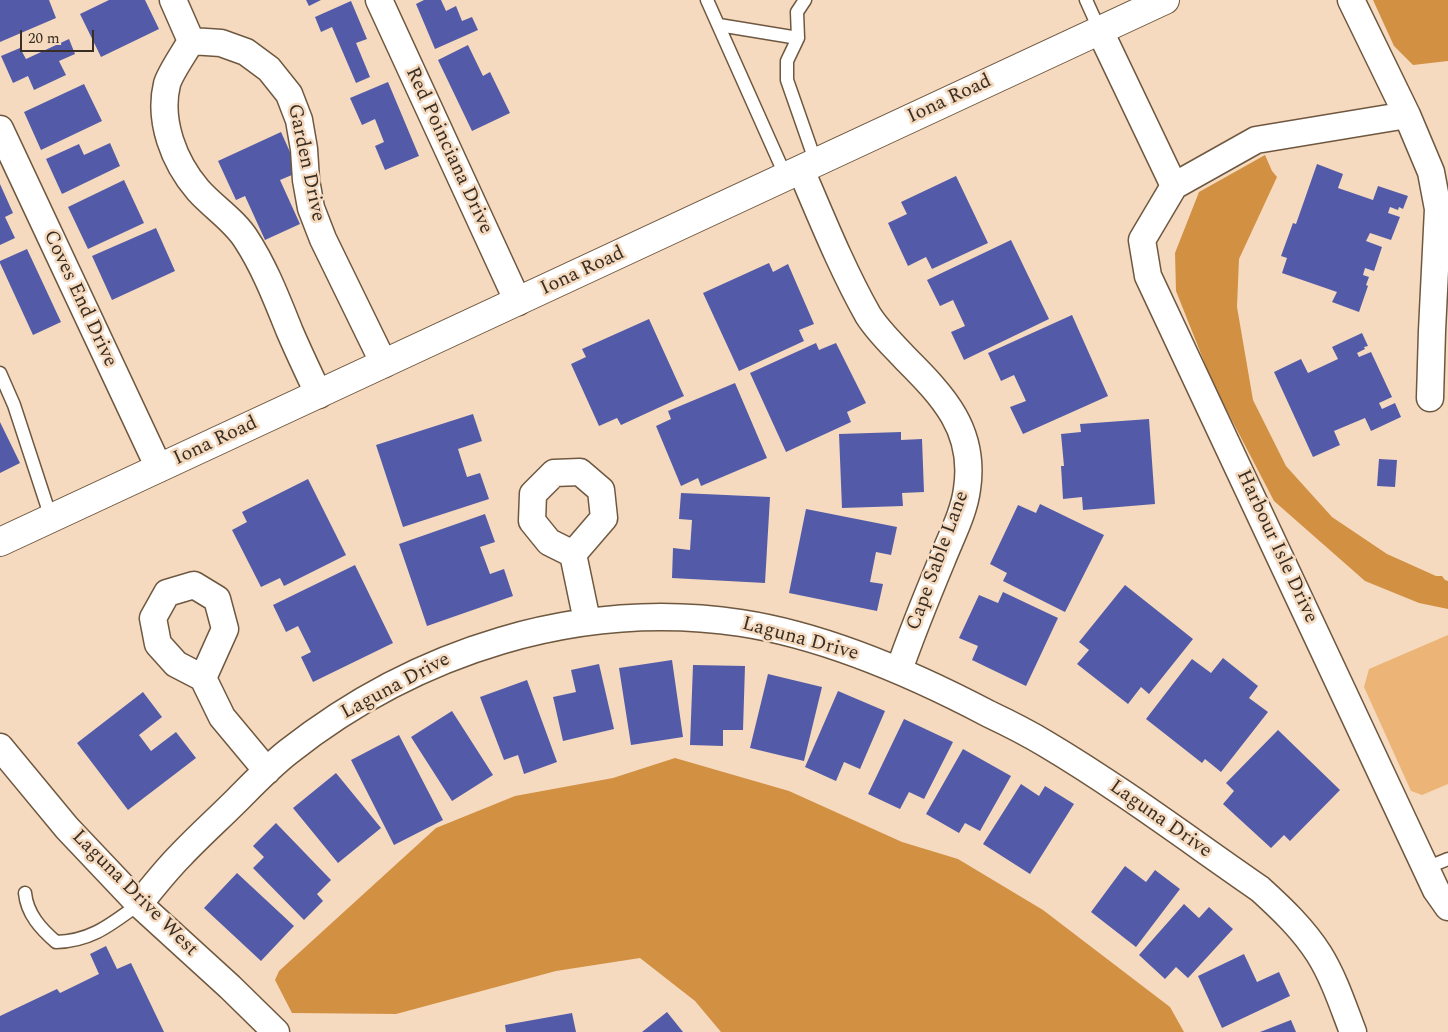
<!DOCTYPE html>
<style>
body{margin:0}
#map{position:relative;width:1448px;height:1032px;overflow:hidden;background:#f5dabf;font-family:Spectral,serif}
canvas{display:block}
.scale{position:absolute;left:20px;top:30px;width:74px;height:22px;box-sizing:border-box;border:2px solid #382e23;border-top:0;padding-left:6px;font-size:15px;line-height:18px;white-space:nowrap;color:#382e23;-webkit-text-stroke:4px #f5dabf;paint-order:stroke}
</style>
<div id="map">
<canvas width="1448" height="1032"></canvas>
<div class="scale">20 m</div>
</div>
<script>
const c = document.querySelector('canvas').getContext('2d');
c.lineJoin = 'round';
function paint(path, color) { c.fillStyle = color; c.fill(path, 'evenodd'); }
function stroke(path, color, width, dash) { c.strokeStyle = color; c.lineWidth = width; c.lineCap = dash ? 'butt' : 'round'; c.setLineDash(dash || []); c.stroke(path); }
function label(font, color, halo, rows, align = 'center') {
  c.font = font + ' Spectral,serif'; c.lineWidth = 5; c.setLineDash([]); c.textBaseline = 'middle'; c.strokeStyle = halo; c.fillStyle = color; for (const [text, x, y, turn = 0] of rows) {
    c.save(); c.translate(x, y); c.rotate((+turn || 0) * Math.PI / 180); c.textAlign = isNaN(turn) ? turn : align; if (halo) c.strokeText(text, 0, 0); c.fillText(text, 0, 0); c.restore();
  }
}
const green = new Path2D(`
 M1448,635v149l-26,11 -11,-4 -47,-104 5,-18z`);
const water = new Path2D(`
 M1373,0h75v61l-35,4 -19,-19z
 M1265,155l7,16 5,6 -38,82 -2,48 16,93 33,66 46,51 55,37 49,22h6l3,4 3,1v28l-29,-6 -54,-22 -91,-80 -61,-117 -37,-93 -1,-38 24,-61z
 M675,758l114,33 113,51 56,17 85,51 127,97 14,25h-463l-26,-31 -55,-43 -84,13 -160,43 -104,-1 -17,-33 4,-9 157,-143 79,-32 98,-18z`);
const building = new Path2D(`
 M0,0h49l7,18 -56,24z
 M109,0h36l14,29 -58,28 -21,-43z
 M306,0h15l-12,6z
 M424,0h17l5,11 10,-5 6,15 10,-4 6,13 -43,19 -19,-45z
 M351,1l16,38 -11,4 14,34 -14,6 -24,-56 -11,5 -6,-15z
 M69,39l6,15 -16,7 7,14 -32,15 -6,-14 -15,7 -12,-27 19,-8 6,11z
 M468,45l15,31 7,-4 20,41 -38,18 -34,-71z
 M388,82l31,74 -34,14 -10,-24 9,-4 -9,-23 -13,6 -12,-27z
 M84,84l18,37 -61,29 -17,-38z
 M281,132l18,40 -19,8 20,44 -35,16 -20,-44 -9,4 -18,-39z
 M110,143l10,23 -58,28 -16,-35 33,-15 5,11z
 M1317,164l26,10 -5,14 35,12 5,-14 30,10 -5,13 -4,-2 -1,3 -8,-3 -2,6 12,4 -9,23 -21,-7 -4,8 16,6 -8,24 -9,-3 -2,7 6,2 -3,8 2,1 -9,26 -27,-10 5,-10 -55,-19 5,-15 -6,-2 12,-33 3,1z
 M956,176l32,67 -56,26 -6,-12 -18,9 -20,-43 19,-9 -6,-12z
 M124,180l20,43 -56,26 -20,-42z
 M0,184l13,29 -8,4 10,21 -15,7z
 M156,228l19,43 -63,29 -20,-44z
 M1011,240l38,79 -85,41 -13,-28 14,-6 -12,-26 -13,6 -13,-26z
 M27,249l34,73 -28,13 -33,-72v-2z
 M769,263l4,9 15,-8 26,60 -15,6 5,11 -65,30 -36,-78z
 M1072,315l36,81 -85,38 -13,-27 16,-6 -12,-26 -13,6 -13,-28z
 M649,319l35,77 -63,29 -4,-7 -18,8 -28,-62 15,-7 -4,-8z
 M1362,333l6,13 -4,1 1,2 -8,4 2,4 12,-5 21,45 -13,6 3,6 13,-6 6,14 -30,14 -6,-13 -31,13 6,14 -27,12 -39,-85 27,-13 7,14 30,-14 -6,-12z
 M816,343l3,7 17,-7 30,60 -19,9 4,10 -65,30 -36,-79z
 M735,383l32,75 -66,28 -3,-8 -17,8 -25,-60 15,-7 -3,-8z
 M473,414l9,27 -24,8 9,28 13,-4 9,26 -86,28 -27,-82z
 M1149,419l6,85 -72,6 -1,-13 -19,2 -2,-33h3l-3,-32 20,-2 -1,-8z
 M0,422l20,41 -20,10z
 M901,432v8l21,-1 2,53 -22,1 1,13 -61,2 -3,-74z
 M1379,459l18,1 -2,27 -18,-1z
 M308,479l38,76 -62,31 -4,-8 -19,9 -29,-57 15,-8 -5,-10z
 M681,493l89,4 -5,86 -93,-5 1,-30 17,2 2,-30 -13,-1z
 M1040,504l64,31 -39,77 -62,-31 4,-8 -17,-9 28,-59 18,8z
 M806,509l91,18 -6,28 -15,-3 -6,30 13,2 -6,27 -88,-18z
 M485,514l10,28 -15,5 10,27 14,-5 9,27 -86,30 -28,-82z
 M355,565l38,78 -80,39 -12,-25 10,-5 -13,-26 -12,6 -13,-27z
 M1125,585l68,54 -44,55 -8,-7 -13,17 -51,-40 12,-14 -10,-8z
 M1003,592l55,26 -32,68 -54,-26 6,-14 -19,-8 20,-43 19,8z
 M1223,658l35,28 -9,12 19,14 -47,60 -16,-13 -3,4 -56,-44 46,-60 19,14z
 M672,660l11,77 -52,8 -12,-77z
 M599,664l15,65 -51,12 -10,-44 23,-5 -5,-22z
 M693,665l52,1 -2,64h-20v16l-33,-1z
 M768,674l54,13 -18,74 -54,-13z
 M527,680l30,82 -33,12 -6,-19 -14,5 -24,-63z
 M838,691l47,20 -25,58 -16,-7 -8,19 -31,-14z
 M143,692l19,25 -23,18 12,16 25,-19 20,26 -68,52 -51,-67z
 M452,711l41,64 -41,26 -41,-64z
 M904,719l49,23 -29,57 -15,-7 -9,17 -32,-15z
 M1278,730l62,60 -50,51 -6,-6 -13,13 -48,-44 11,-13 -8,-8z
 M399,735l44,85 -49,25 -43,-85z
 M963,749l48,27 -31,55 -15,-8 -6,10 -33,-19z
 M336,773l45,55 -43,35 -45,-55z
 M1021,784l18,12 6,-10 29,18 -44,70 -47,-30z
 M276,823l55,57 -14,14 6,7 -19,19 -51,-52 11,-11 -11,-11z
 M1125,866l21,16 9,-12 25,19 -44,58 -45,-35z
 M237,873l57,53 -33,35 -57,-53z
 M1184,904l15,14 10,-11 24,22 -45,49 -12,-11 -11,12 -26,-24z
 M106,946l11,23 14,-6 33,69h-164v-16l57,-27 3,4 39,-19 -9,-20z
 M1244,954l13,28 22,-10 11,24 -68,32 -24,-52z
 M667,1012l16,20h-41z
 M572,1013l4,19h-70l-1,-7z
 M1291,1020l5,12h-36z`);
const service = new Path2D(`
 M707,0l79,177
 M805,0l-8,12 1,26 -11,23v19l29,83
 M1086,0l14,31
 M719,25l79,13
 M0,373l14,32 37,113
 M1426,868l22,-9
 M25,893c2,21 16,36 31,49 36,-1 55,-18 83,-38`);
const minor = new Path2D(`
 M173,0l18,41
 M379,0l139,302
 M1351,0l56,115 24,57 7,37 -6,122 -2,67
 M1100,31l74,155 -32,54 6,36 288,614 12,17
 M0,129l159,339
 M801,170c21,49 41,99 67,145 10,16 24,29 37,43 38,38 71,72 62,131 -3,24 -16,48 -25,71 -15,36 -30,73 -43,110
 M1174,186l82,-46 151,-25
 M319,395c-10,-21 -20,-42 -29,-63 -13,-32 -25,-64 -44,-93 -12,-19 -33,-32 -48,-49 -24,-28 -40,-69 -31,-106 3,-11 18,-32 24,-43l30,2 25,9 23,17 20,25 10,26 5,29 2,31 5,28 12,31 61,125
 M580,472l21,18 3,28 -31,36 -24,-12 -17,-21 1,-27 21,-21z
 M573,554l14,67
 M194,585l23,14 8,30 -22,49 -27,-14 -18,-20 -5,-26 14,-25z
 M203,678l19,39 45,54
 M0,747l67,81 72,76 91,83 46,45
 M139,904c13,-16 27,-34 42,-49 18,-19 37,-36 55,-54 17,-17 33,-34 52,-49 128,-101 290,-153 453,-129 85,13 172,51 248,91 19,9 39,19 57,30 74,44 143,96 214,145 22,20 43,40 59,65 15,24 24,52 34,78`);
const tertiary = new Path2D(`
 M0,542l1165,-542`);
const streetNames = [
 ["Iona Road",950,100,-25],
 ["Red Poinciana Drive",448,151,65],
 ["Garden Drive",305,163,78],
 ["Iona Road",583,272,-25],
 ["Coves End Drive",79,299,65],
 ["Iona Road",216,442,-25],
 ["Harbour Isle Drive",1276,547,65],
 ["Cape Sable Lane",939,561,-70],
 ["Laguna Drive",800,640,15],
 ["Laguna Drive",396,687,-28],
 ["Laguna Drive",1160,820,35],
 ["Laguna Drive West",134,894,45]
];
paint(green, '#edb477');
paint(water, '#d29043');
paint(building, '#535ba8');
stroke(service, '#6f5840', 15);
stroke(minor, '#6f5840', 29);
stroke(tertiary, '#6f5840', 30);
stroke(service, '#fff', 12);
stroke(minor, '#fff', 26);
stroke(tertiary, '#fff', 28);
label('20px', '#382e23', '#f5dabf', streetNames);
</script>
